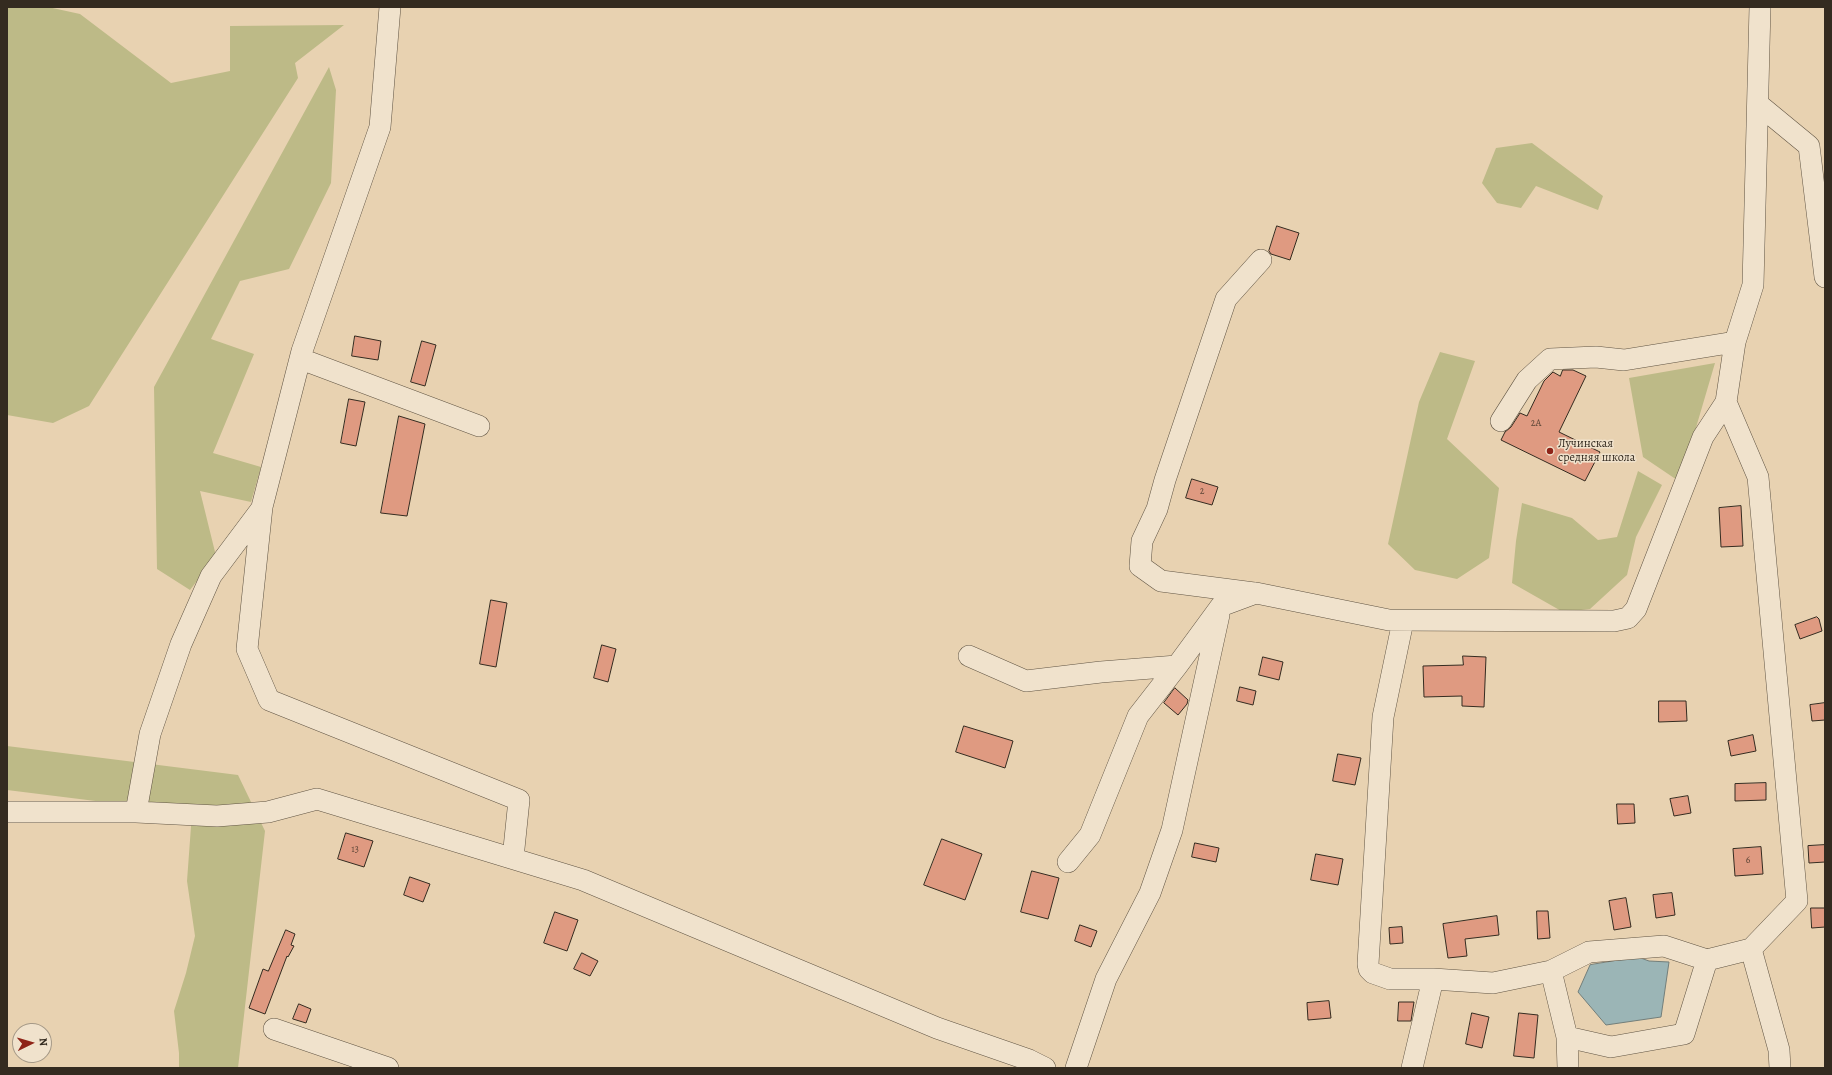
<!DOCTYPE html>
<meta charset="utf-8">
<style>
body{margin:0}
#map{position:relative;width:1832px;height:1075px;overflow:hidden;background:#e8d2b1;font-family:Alegreya,serif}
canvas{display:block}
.frame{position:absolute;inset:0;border:8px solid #342b20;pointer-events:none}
.north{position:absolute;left:12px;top:1023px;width:40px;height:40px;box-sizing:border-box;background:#f0e2cc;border:1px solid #a59987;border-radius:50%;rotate:85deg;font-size:11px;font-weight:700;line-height:16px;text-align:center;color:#342b20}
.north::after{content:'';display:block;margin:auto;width:14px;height:18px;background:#8f2418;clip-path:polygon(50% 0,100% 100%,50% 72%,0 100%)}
</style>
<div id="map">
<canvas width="1832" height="1075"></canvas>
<div class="frame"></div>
<div class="north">N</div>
</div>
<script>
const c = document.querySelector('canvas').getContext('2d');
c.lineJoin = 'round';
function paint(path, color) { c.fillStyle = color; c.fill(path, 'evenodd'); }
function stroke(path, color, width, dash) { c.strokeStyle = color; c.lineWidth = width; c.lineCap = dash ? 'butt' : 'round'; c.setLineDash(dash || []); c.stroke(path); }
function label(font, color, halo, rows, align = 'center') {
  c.font = font + ' Alegreya,serif'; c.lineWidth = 3; c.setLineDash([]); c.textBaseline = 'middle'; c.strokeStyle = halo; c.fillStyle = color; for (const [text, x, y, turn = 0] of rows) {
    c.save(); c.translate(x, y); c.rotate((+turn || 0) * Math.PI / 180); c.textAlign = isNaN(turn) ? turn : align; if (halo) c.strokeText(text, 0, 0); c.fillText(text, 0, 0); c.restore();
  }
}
const green = new Path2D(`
 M7,7h41l32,7 91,69 59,-12v-45l114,-1 -49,38 3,15 -209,328 -36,17 -46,-8z
 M329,67l7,23 -5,93 -42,86 -49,12 -29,58 43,15 -41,99 48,14 -10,35 -51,-11 16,65 -26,34 -33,-21 -3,-182z
 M1532,143l71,53 -5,14 -62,-24 -15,22 -24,-5 -15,-20 14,-35z
 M1440,352l35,9 -28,78 52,49 -10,70 -32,21 -42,-9 -27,-26 31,-142z
 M1715,363l-35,119 -37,-25 -14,-79z
 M1638,471l24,14 -26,52 -9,38 -37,34 -27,3 -51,-29 4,-42 6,-38 50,15 26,22 19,-3z
 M7,746l231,29 27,56 -27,237h-59v-15l-5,-42 12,-38 9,-37 -8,-55 5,-68 -185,-23z`);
const water = new Path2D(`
 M1638,957l11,4 20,1 -8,55 -55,8 -28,-33 12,-27z`);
const building = new Path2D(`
 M1277,226l22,7 -9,27 -19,-6 -2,-3z
 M355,336l26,5 -3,19 -26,-4z
 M422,341l14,4 -11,41 -14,-4z
 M1563,370h10l13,6 -27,56 41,20 -15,29 -84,-41 4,-8 6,-5 9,-14 7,3 17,-35 9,-9 7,4z
 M349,399l16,3 -9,44 -15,-3z
 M399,416l26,8 -18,92 -26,-3z
 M1192,479l26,8 -6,18 -26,-7z
 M1741,506l2,40 -22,1 -2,-39z
 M491,600l16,3 -11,64 -16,-3z
 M1817,617l2,2 3,12 -22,8 -5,-14z
 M602,645l14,4 -8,33 -14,-4z
 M1463,656l23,1 -2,50 -22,-1v-10l-38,1 -1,-31 40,-1z
 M1263,657l20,5 -4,18 -20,-5z
 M1240,687l16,4 -3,14 -16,-4z
 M1175,688l13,12 -1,4 -9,11 -14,-12z
 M1659,701h27l1,20 -28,1z
 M1825,703v17l-13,1 -2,-16z
 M964,726l49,15 -8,27 -49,-16z
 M1753,735l3,16 -25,5 -3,-15z
 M1338,754l23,4 -6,27 -22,-4z
 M1766,783v17l-31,1v-17z
 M1688,796l3,17 -17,3 -4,-17z
 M1617,804h17l1,19 -17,1z
 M346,833l27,8 -9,26 -26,-8z
 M942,839l40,15 -17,46 -41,-15z
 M1195,843l24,5 -3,14 -24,-5z
 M1825,845v17l-16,1 -1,-17z
 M1761,847l2,27 -28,2 -2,-27z
 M1316,854l27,5 -5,26 -27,-5z
 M1032,871l27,7 -11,41 -27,-7z
 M410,877l20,7 -7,18 -19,-7z
 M1672,893l3,22 -19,3 -3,-23z
 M1626,898l5,29 -17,3 -5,-29z
 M1811,908h14v19l-13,1z
 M1537,911h11l2,27 -12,1z
 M555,912l23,8 -11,31 -23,-8z
 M1497,916l2,19 -34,4 2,17 -19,2 -5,-34z
 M1080,925l17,6 -6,16 -16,-6z
 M1402,927l1,16 -13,1 -1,-16z
 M286,930l9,4 -4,11 3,1 -6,11 -1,-1 -22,58 -16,-6 14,-39 5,2z
 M582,953l16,8 -8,15 -16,-7z
 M1329,1001l2,17 -23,2 -1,-17z
 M1399,1002h15l-3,19h-13z
 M299,1004l12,5 -5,14 -13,-4z
 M1472,1013l17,4 -7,31 -16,-4z
 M1519,1013l19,2 -4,43 -20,-2z`);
const minor = new Path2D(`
 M390,7l-10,120 -78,224 -40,156 -15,142 22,51 250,100 -6,58
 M1758,104l51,42 16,131
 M301,359l178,67
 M1501,421l26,-41 23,-21 46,-2 28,3 111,-18
 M1254,593l-93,-12 -21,-15 2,-25 15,-32 8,-29 61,-181 35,-39
 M1403,621l-20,96 -15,247 1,5 4,4 17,6h43l60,4 58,-12 38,-19 75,-6 43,14 44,-11 46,-48 -39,-424 -32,-75
 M969,656l57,25 75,-9 76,-6 44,-60 35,-13 133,27 225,1 14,-3 8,-9 67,-172 23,-35 9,-60 18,-57 7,-278
 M7,812h129l81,4 51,-4 49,-13 266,81 354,148 92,32 16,8
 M136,812l14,-78 31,-90 30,-68 51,-68
 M1068,862l22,-27 48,-119 39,-50
 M1751,949l28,101 1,18
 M1551,971l16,66 44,10 73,-13 23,-74
 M274,1029l114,39
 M1567,1037l1,31
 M1076,1068l30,-89 44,-86 22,-63 47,-215
 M1412,1068l21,-89`);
const markers = [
 [1550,451,4,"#8f2418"]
];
const numberNames = [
 ["2А",1536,424],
 ["2",1202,492],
 ["13",355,850],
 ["6",1748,861]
];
const poiNames = [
 ["Лучинская",1558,444],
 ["средняя школа",1558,458]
];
paint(green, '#bdba87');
paint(water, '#9bb5b6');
stroke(water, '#727e7a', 1);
paint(building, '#df9a81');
stroke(building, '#342b20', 1);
stroke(minor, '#615544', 22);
stroke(minor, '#f0e2cc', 21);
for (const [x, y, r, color] of markers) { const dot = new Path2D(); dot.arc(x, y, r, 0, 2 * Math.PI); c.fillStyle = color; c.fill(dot); stroke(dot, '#f0e2cc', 1.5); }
label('10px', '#5f4738', null, numberNames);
label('12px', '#342b20', '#f0e2cc', poiNames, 'left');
</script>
